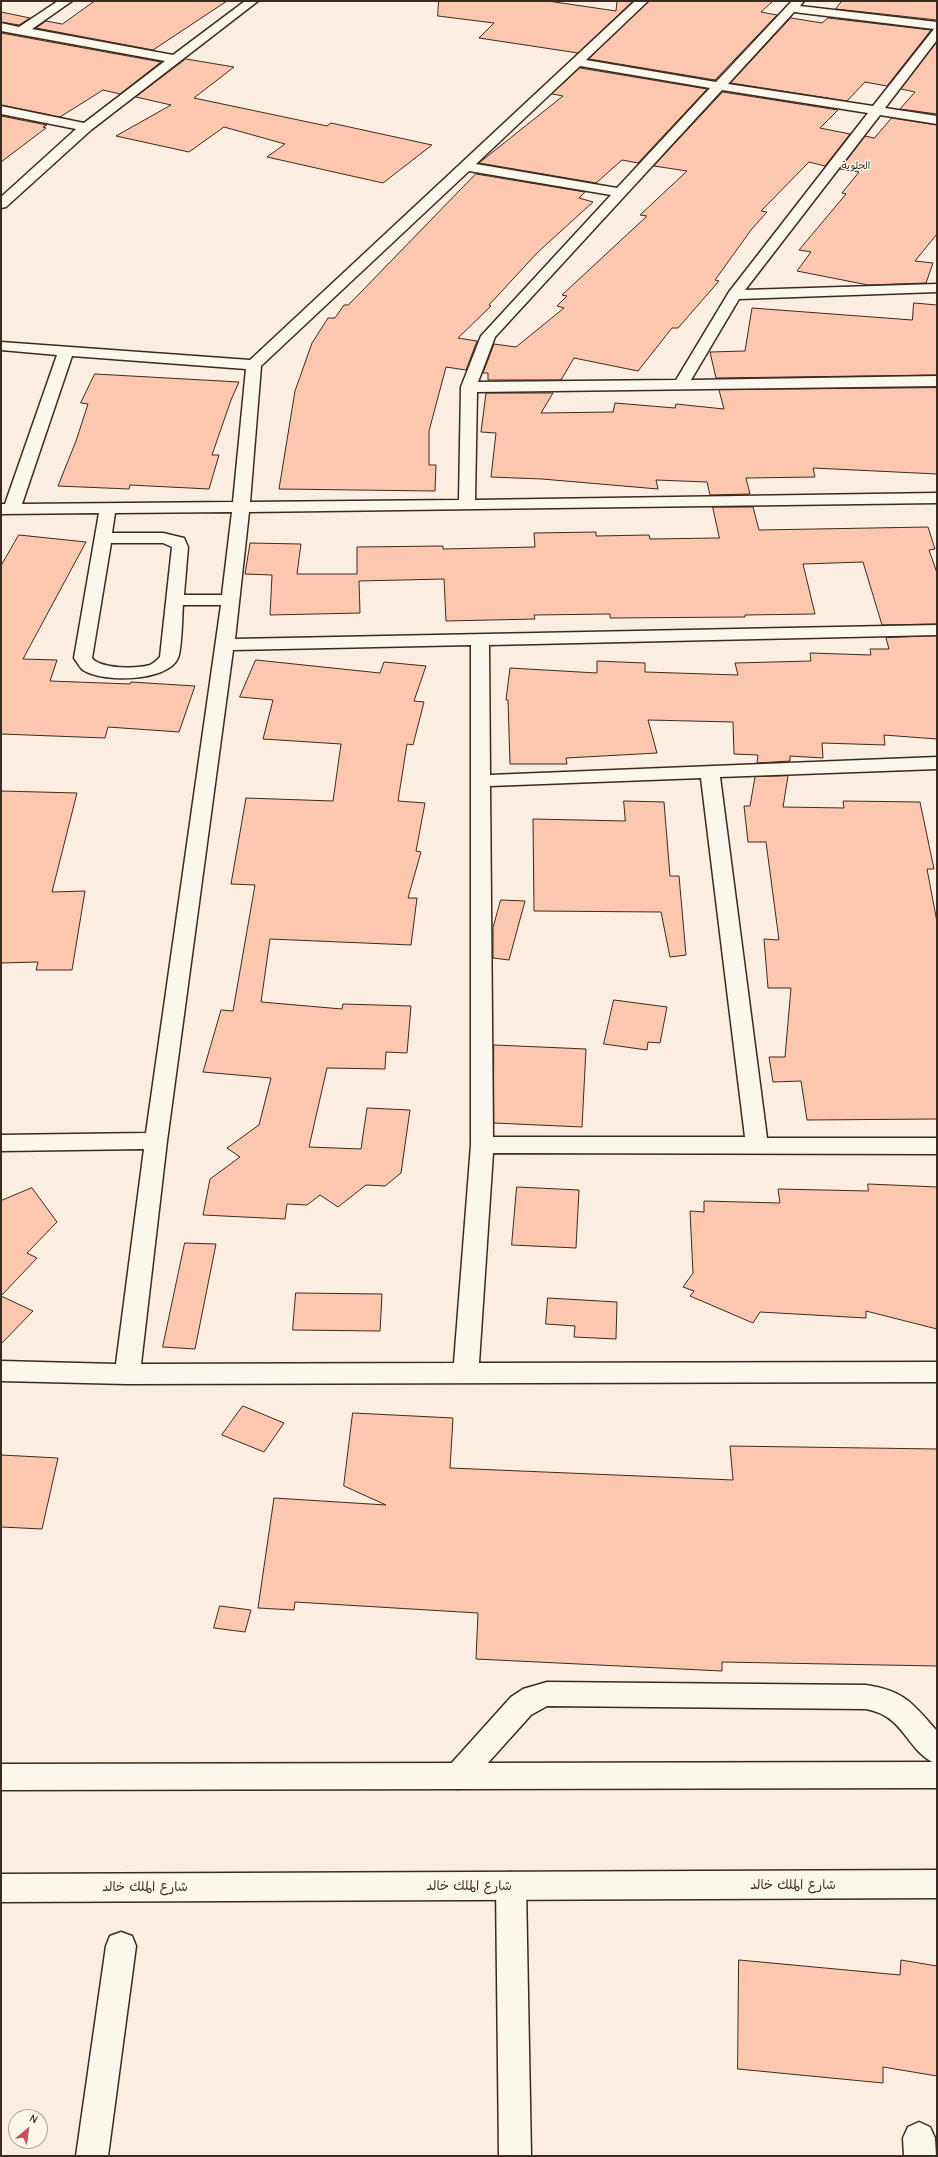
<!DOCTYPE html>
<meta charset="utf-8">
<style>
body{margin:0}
#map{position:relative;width:938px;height:2157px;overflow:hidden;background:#fbede0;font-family:"Comic Neue",sans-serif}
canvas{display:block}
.frame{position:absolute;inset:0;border:2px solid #3b2a1e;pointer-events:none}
.north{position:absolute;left:8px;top:2109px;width:40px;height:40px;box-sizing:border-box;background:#fbf7ec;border:1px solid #aea59a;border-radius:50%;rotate:29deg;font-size:11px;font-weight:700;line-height:16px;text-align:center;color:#3b2a1e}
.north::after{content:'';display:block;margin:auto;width:14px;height:18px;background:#d1495b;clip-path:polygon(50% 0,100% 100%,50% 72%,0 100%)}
</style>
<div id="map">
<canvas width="938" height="2157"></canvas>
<div class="frame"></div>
<div class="north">N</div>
</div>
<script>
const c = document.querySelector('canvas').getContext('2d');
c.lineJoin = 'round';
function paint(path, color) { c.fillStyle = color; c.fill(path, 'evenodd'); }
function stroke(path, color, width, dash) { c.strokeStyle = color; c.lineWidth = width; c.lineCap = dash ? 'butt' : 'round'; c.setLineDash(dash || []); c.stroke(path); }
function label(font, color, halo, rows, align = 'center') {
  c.font = font + ' "Comic Neue","Playpen Sans Arabic",sans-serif'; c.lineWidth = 3; c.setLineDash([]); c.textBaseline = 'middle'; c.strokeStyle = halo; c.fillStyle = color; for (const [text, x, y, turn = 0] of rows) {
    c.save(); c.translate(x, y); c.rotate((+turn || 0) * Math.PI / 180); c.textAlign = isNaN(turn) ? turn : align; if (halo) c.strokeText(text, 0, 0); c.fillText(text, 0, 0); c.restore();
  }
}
const building = new Path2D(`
 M95,1h132l-74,49 -117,-22 10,-7 16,3z
 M439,1h109l68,10 1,-10h16l-55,52 -99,-15 15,-15 -56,-7z
 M649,1h124l-12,11 16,3 -62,65 -126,-21z
 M842,1h95v19l-101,-11z
 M1,12l29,6 -11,7 -18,-3z
 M791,18l31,5 6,-5 103,12 -44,56 -22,-4 -18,19 -116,-18z
 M1,33l160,29 -41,32 -17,-4 -43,27 -59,-12z
 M937,42v72l-37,-5 15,-17 -14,-3z
 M186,59l48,8 -40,31 133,28 4,-3 101,22 -49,38 -116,-26 18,-13 -61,-17 -35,25 -73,-16 55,-31 -35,-8z
 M580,68l127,21 -69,74 -16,-3 -26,23 -117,-20 84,-67 -11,-2z
 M723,92l115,18 -18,18 30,6 -25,32 -16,-4 -48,49 6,1 -16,18 -36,50 4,1 -41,47h-6l-34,43 -64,-13 -13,22h-73v-7h-5l11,-29 22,3 48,-39 -7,-2 10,-10 -5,-1 85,-79 -7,-1 47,-44 -33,-5z
 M1,116l46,9 -4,2 3,1 -45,34z
 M892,118l45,7v109l-22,27 18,2 -7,20 -58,2 -71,-14 14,-19 -12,-2 47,-56 -4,-1 17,-21 -19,-3 25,-33 9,2z
 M476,174l109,18 -6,6 14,4 -55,50 -49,53 2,1 -33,32 19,3 -11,29 -20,-3 -17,64v34h7l-1,26 -156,-2 16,-98 17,-48 16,-25h7l9,-13h4z
 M914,303l23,2v70l-221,3 -6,-26 35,-1 7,-43 160,12z
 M95,374l144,8 -8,18 -19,55h7l-10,34 -79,-4 -1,4 -71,-3 18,-45 12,-37 -7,-1z
 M937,388v86l-124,-6 2,9 -69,1 4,16 -40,1 -3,-13 -51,-2 2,9 -116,-10 -51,-2 5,-44 -15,-1 5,-39h67l-12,20 72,-1 2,-9 60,5 1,-4 48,5 -5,-19z
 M713,507h40l6,23 169,-3 7,22 -6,1 8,23v51l-55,1 -19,-63 -60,2 12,50 -70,1v2l-135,1v-4l-76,1 1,4 -89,2 -2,-42 -85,2 1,32 -90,2 2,-40 -27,-1 5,-31 51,1 -4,30h60v-27l86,-1v3l92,-2 -1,-14 62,-1v4l53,-1 1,4 69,-1z
 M19,535l67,7 -63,117 34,1 -7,21 80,3 1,-2 64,4 -16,46 -71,-5 -3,11 -104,-4v-168z
 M937,636v103l-53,-4 1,10 -63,-2 1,15 -33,-2v5l-33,2 1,-8 -24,-1 -1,-32 -85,-2 9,33 -91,5 1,6h-57l-2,-64h-2l4,-32 87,5v-12l48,2v9l93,3 -3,-12 76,-2 -1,-8 61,2 -1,-6h19l-3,-11z
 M256,660l124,13 4,-11 42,4 -12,35 10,1 -11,43 -6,-1 -9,57 27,2 -9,48 5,1 -13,46h9l-6,47 -141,-6 -9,63 81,7 1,-5 68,2 -4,47 -21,-1 -1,17 -58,-1 -18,79 52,2 6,-41 43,2 -9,63 -16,13 -19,-1 -28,22 -18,-12 -13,10 -20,-1 -2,15 -82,-4 7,-36 30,-22 -13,-9 32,-23 12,-47 -68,-6 18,-62 12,1 22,-126 -24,-1 15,-86 87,3 8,-57 -78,-5 10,-39 -33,-3z
 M788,776l-5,31 61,1 -1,-7 77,1 14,67h-7l10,53v197l-130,1 -6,-39 -28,1 -4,-25h16l6,-69h-23l-4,-49 15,1 -13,-98h-18l-4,-36h6l5,-29z
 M1,791l76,2 -25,99 33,-1 -13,79h-36l2,-8 -37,1z
 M624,801l40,1 6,74h9l7,79 -16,2 -9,-45 -127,-1 -1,-92 92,2z
 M501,900l24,1 -16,59 -16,-2v-30z
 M614,1000l53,7 -7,36 -12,-1 -1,8 -43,-6z
 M494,1045l92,4 -4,78 -88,-4z
 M868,1184l69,3v142l-71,-18v7l-106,-6 -7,11 -63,-27 4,-5 -11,-4 10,-14 -3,-62 14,1v-11l76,2 -2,-14 90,2z
 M517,1187l62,3 -3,58 -64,-3z
 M32,1188l25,34 -30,31 10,5 -36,38 32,15 -32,33v-143z
 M185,1243l31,1 -21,105 -32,-2z
 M296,1293l86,1 -2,37 -87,-1z
 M548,1298l69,4 -1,37 -42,-2 1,-11 -29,-2z
 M243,1406l41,17 -20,29 -42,-17z
 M353,1413l100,5 -3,50 283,12 -3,-34 207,3v217l-215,-4v9l-246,-12 2,-46 -183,-11 -1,8 -36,-2 16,-110 112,7 -42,-19z
 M1,1455l57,3 -16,71 -41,-2z
 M220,1606l31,4 -6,22 -31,-4z
 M739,1960l161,15 1,-15 36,6v110l-54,-9v16l-145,-14z`);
const minor = new Path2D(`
 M58,1h14l-40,28 141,26 72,-54h13l-167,129 -85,77 -5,1v-11l75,-68 -75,-15v-8l83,17 81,-62 -164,-30v-8l18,4z
 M635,1h13l-62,59 130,22 76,-81h12l-4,5 137,16v18l-52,68 52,8v8l-57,-9 -135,175 192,-6v8l-198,7 -48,81 246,-4v10l-460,6 -2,108 462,-7v10l-688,9 -14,127 702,-14v10l-448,10 1,130 447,-18v12l-217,8 47,361h170v16l-444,-1 -14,210 458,-1v20l-810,2 -126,-3v-20l115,3 28,-215 -143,2v-16l145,-2 75,-528h-38c-1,13 -1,43 -5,53 -11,24 -75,25 -95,12 -3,-2 -6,-8 -9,-12l25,-145 -98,1v-10h4l52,-149 -56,-5v-8l249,18zM794,12l140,17 -61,77 -145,-22zM580,66l130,22 -93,100 -141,-24zM722,90l146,23 -139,179 -53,88 -198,2 17,-45zM469,171l142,24 -130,141 -20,51 -2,113 -209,2 11,-136zM72,356l174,13 -13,133 -211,2zM232,512l-10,83h-38l4,-48 -4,-9 -21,-5h-51l3,-20zM111,543h52l9,4 -12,110c-3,3 -6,6 -10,8 -13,4 -50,4 -58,-7zM471,645v500l-17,218 -313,1 26,-223 66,-491zM701,778l44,359h-252l-3,-351z
 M547,1682l319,3c39,6 46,18 71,46v33c-31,-12 -31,-48 -71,-55l-319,-3 -16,9 -63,70 -10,4 -10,-4 -4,-9 4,-9 63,-70 12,-8z
 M511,1872l11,4 4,10 5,270h-32l-3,-270 4,-10z
 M121,1932l11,4 4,10 -28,210h-32l30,-210 4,-10z
 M919,2122l11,5 5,11 1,18h-32l-1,-18 5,-11z`);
const major = new Path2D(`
 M937,1762v26l-936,2v-26z
 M937,1870v28l-936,4v-28z`);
const farNeighbourhoodnames = [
 ["الجلوية",856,166]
];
const nearStreetnames = [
 ["شارع الملك خالد",793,1885],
 ["شارع الملك خالد",469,1886],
 ["شارع الملك خالد",145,1887]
];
paint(building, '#fcc6af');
stroke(building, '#3b2a1e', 1);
stroke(minor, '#3b2a1e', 3);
stroke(major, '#3b2a1e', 3);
paint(minor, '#fbf7ec');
paint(major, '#fbf7ec');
label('10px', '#3b2a1e', '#fbf7ec', farNeighbourhoodnames);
label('13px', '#3b2a1e', '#fbf7ec', nearStreetnames);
</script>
